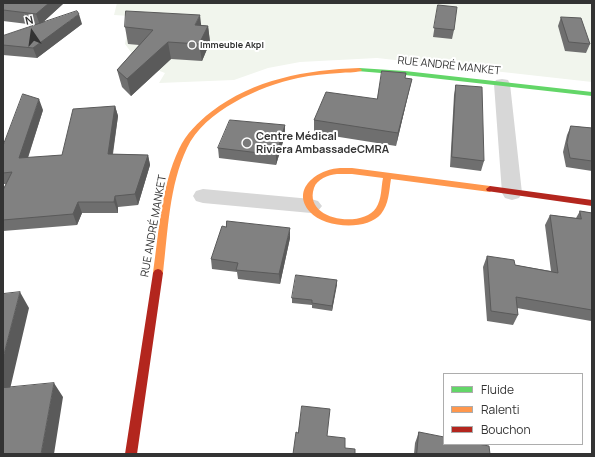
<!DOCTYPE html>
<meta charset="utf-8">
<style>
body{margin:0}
#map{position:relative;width:595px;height:457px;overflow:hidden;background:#fff;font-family:Manrope,sans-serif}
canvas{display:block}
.frame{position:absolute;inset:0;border:4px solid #333;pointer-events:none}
.legend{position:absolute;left:443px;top:373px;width:140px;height:72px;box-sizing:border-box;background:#fff;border:1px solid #adadad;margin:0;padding:5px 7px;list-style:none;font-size:12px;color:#333}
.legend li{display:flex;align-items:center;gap:8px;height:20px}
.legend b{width:20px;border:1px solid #adadad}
.north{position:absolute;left:12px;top:12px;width:40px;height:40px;-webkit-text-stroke:3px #fff;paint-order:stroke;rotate:347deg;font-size:11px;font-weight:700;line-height:16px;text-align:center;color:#333}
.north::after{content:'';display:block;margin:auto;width:14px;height:18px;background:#333;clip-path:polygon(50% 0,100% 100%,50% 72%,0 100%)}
</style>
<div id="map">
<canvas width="595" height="457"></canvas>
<div class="frame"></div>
<ul class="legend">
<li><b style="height:5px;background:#63d668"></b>Fluide</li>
<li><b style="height:5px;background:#ff974d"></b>Ralenti</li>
<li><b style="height:5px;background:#b3261e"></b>Bouchon</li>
</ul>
<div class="north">N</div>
</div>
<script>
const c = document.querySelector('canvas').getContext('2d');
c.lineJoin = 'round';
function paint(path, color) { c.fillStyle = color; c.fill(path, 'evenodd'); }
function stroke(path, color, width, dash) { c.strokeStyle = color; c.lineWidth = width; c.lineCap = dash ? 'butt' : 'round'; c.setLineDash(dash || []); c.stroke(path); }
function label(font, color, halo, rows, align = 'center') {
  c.font = font + ' Manrope,sans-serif'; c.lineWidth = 4; c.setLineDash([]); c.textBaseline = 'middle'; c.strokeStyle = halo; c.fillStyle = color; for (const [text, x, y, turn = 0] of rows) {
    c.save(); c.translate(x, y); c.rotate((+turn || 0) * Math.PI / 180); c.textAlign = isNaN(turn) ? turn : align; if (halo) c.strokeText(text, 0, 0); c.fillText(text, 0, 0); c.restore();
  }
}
const green = new Path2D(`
 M117,3h475v79l-215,-24 -77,4 -32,6 -34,12 -75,3 6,-10 -26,-10 -14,-19 5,-28 -16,-1z`);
const street = new Path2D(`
 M502,79l6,1 2,4 12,109 -3,5 -7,2 -7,-2 -3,-5 -8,-109 2,-4z
 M203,189l108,10 7,2 4,5 -4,5 -7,2 -108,-10 -7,-2 -3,-5 3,-5z`);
const fast = new Path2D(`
 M359,68l46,3 187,21v4l-187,-21 -48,-4 -1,-1z`);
const slow = new Path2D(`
 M359,68l3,2 -1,1c-7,2 -14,1 -21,2 -14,1 -28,2 -42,5 -38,8 -94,33 -111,70 -18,38 -19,83 -24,125l-2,3h-6l-2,-3c6,-41 8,-86 26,-124 7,-15 19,-27 32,-37 43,-33 95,-42 148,-44z
 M340,168h12l138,18 4,3 -4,3 -99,-13c-2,12 -2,25 -10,35 -14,17 -57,14 -71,-2 -20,-23 8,-43 30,-44zM337,174h15l31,4c-2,9 -1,21 -7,30 -14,21 -73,12 -62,-20 3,-9 14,-13 23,-14z`);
const jam = new Path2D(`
 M490,186l102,14v6l-105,-15 -1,-2z
 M158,269l3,1 2,3 -26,181h-12l28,-181 2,-3z`);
const wall = new Path2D(`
 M3,3h61l-21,19 39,2 -45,34 -34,-3v-19l33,-11 -33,-4z
 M438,5l16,25 -2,9 -19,-2z
 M561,17l29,27 -4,9 -21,-2 -7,-25z
 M201,25l7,1 2,16 -8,19 -31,-2 -40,37 -9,-9 -5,-17 22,-25 -11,-1 -3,-17z
 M405,78l7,1 -3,12 -13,55 -82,-13v-13l63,-21z
 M456,85l28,76 -3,10 -31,-4 4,-72z
 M115,106l3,10 -5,38 35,1 2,10 -12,40 -20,2v6h-36l-5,12 -74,6v-41l3,-6h-3v-38l40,-36 -15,48 34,-3z
 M285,125v10l-9,30 -57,-7 -1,-10z
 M571,126l21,2v43l-26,-4 -3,-15 4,-17z
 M580,211l12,2v115l-1,-7 -74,-13 1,7 -5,10 -26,-4 -4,-54 4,-11 28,9 36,6 -6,-46 5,-10 26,3z
 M290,238l-10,46 -42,-5 -1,-7 -25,-3 -1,-10z
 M337,280l-5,31 -20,-3v-3l-20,-2v-5z
 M419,432l71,22h-76l1,-11z`);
const shadedWall = new Path2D(`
 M49,3h15l-24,22 -4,-11z
 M79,14l3,10 -45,34 -4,-10z
 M200,15l2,17 -7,-7z
 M208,26l2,16 -8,19 -3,-17z
 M168,42l3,17 -40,37 -4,-17z
 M412,79l-3,12 -13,55 2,-13z
 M39,99l4,11 -19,59 -5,-11z
 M115,106l3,10 -7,48 -3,-10z
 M285,125v10l-9,30v-10z
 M148,155l2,10 -12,40 -3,-11z
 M115,196l3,11v6l-4,-11z
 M78,202l4,11 -5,12 -4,-11z
 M290,228v10l-10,46 -1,-10z
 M337,280v5l-5,26v-5z
 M20,292l9,16 -22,94 -4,-4v-40z
 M54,383l9,14 -9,57h-13z`);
const building = new Path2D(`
 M3,3h46l-13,11 -33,-4z
 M438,5l19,2 -3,23 -20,-2z
 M77,11l2,3 -46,34 -30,-3v-9z
 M126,11l74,4 -5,10 13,1 -9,18 -31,-2 -41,37 -10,-9 36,-40 -28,-3z
 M561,17l20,1 9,26 -21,-2z
 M382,71l24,2 -1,5 7,1 -14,54 -84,-13 12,-28 51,7z
 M456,85l26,2 2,74 -32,-4z
 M23,94l16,5 -20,59 43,-3 11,-46 42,-3 -7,48 40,1 -13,39 -20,2 -1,6h-36l-5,12 -70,6v-30l9,-18 -9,1v-27z
 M230,120l55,5 -9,30 -58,-7z
 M571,126l21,2v33l-22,-3 -3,-15z
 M580,211l12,2v97l-76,-13 2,18 -27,-4 -4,-55 27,4 1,5 43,8 -8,-58 31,4z
 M227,221l63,7 -11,46 -43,-4 2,-7 -27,-4 11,-33 4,1z
 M296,275l41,5 -5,26 -20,-3v-3l-20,-2z
 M20,292l-17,66v-64z
 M54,383l-13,71h-38v-66z
 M302,406l28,3 -3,27 18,2v10l10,1v5h-62l3,-22 2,1z
 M419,432l25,5v7h34l11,2 1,8h-73z`);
const markers = [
 [192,45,4,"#7a7a7a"],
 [247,143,5,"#7a7a7a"]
];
const farPoinames = [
 ["Immeuble Akpi",200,45]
];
const streetNames = [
 ["RUE ANDRÉ MANKET",449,66,6],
 ["RUE ANDRÉ MANKET",154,226,-80]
];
const poiNames = [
 ["Centre Médical",256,137],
 ["Riviera AmbassadeCMRA",256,150]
];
paint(green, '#f1f5ed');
paint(street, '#d7d7d7');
paint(fast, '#63d668');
paint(slow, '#ff974d');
paint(jam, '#b3261e');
paint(wall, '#6f6f6f');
paint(shadedWall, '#5a5a5a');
paint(building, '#818181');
stroke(building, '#5a5a5a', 1);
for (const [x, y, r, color] of markers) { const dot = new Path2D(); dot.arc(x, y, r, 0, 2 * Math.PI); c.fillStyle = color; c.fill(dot); stroke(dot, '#fff', 1.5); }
label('bold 9px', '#333', '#fff', farPoinames, 'left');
label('11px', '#333', '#fff', streetNames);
label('bold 11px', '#333', '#fff', poiNames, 'left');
</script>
